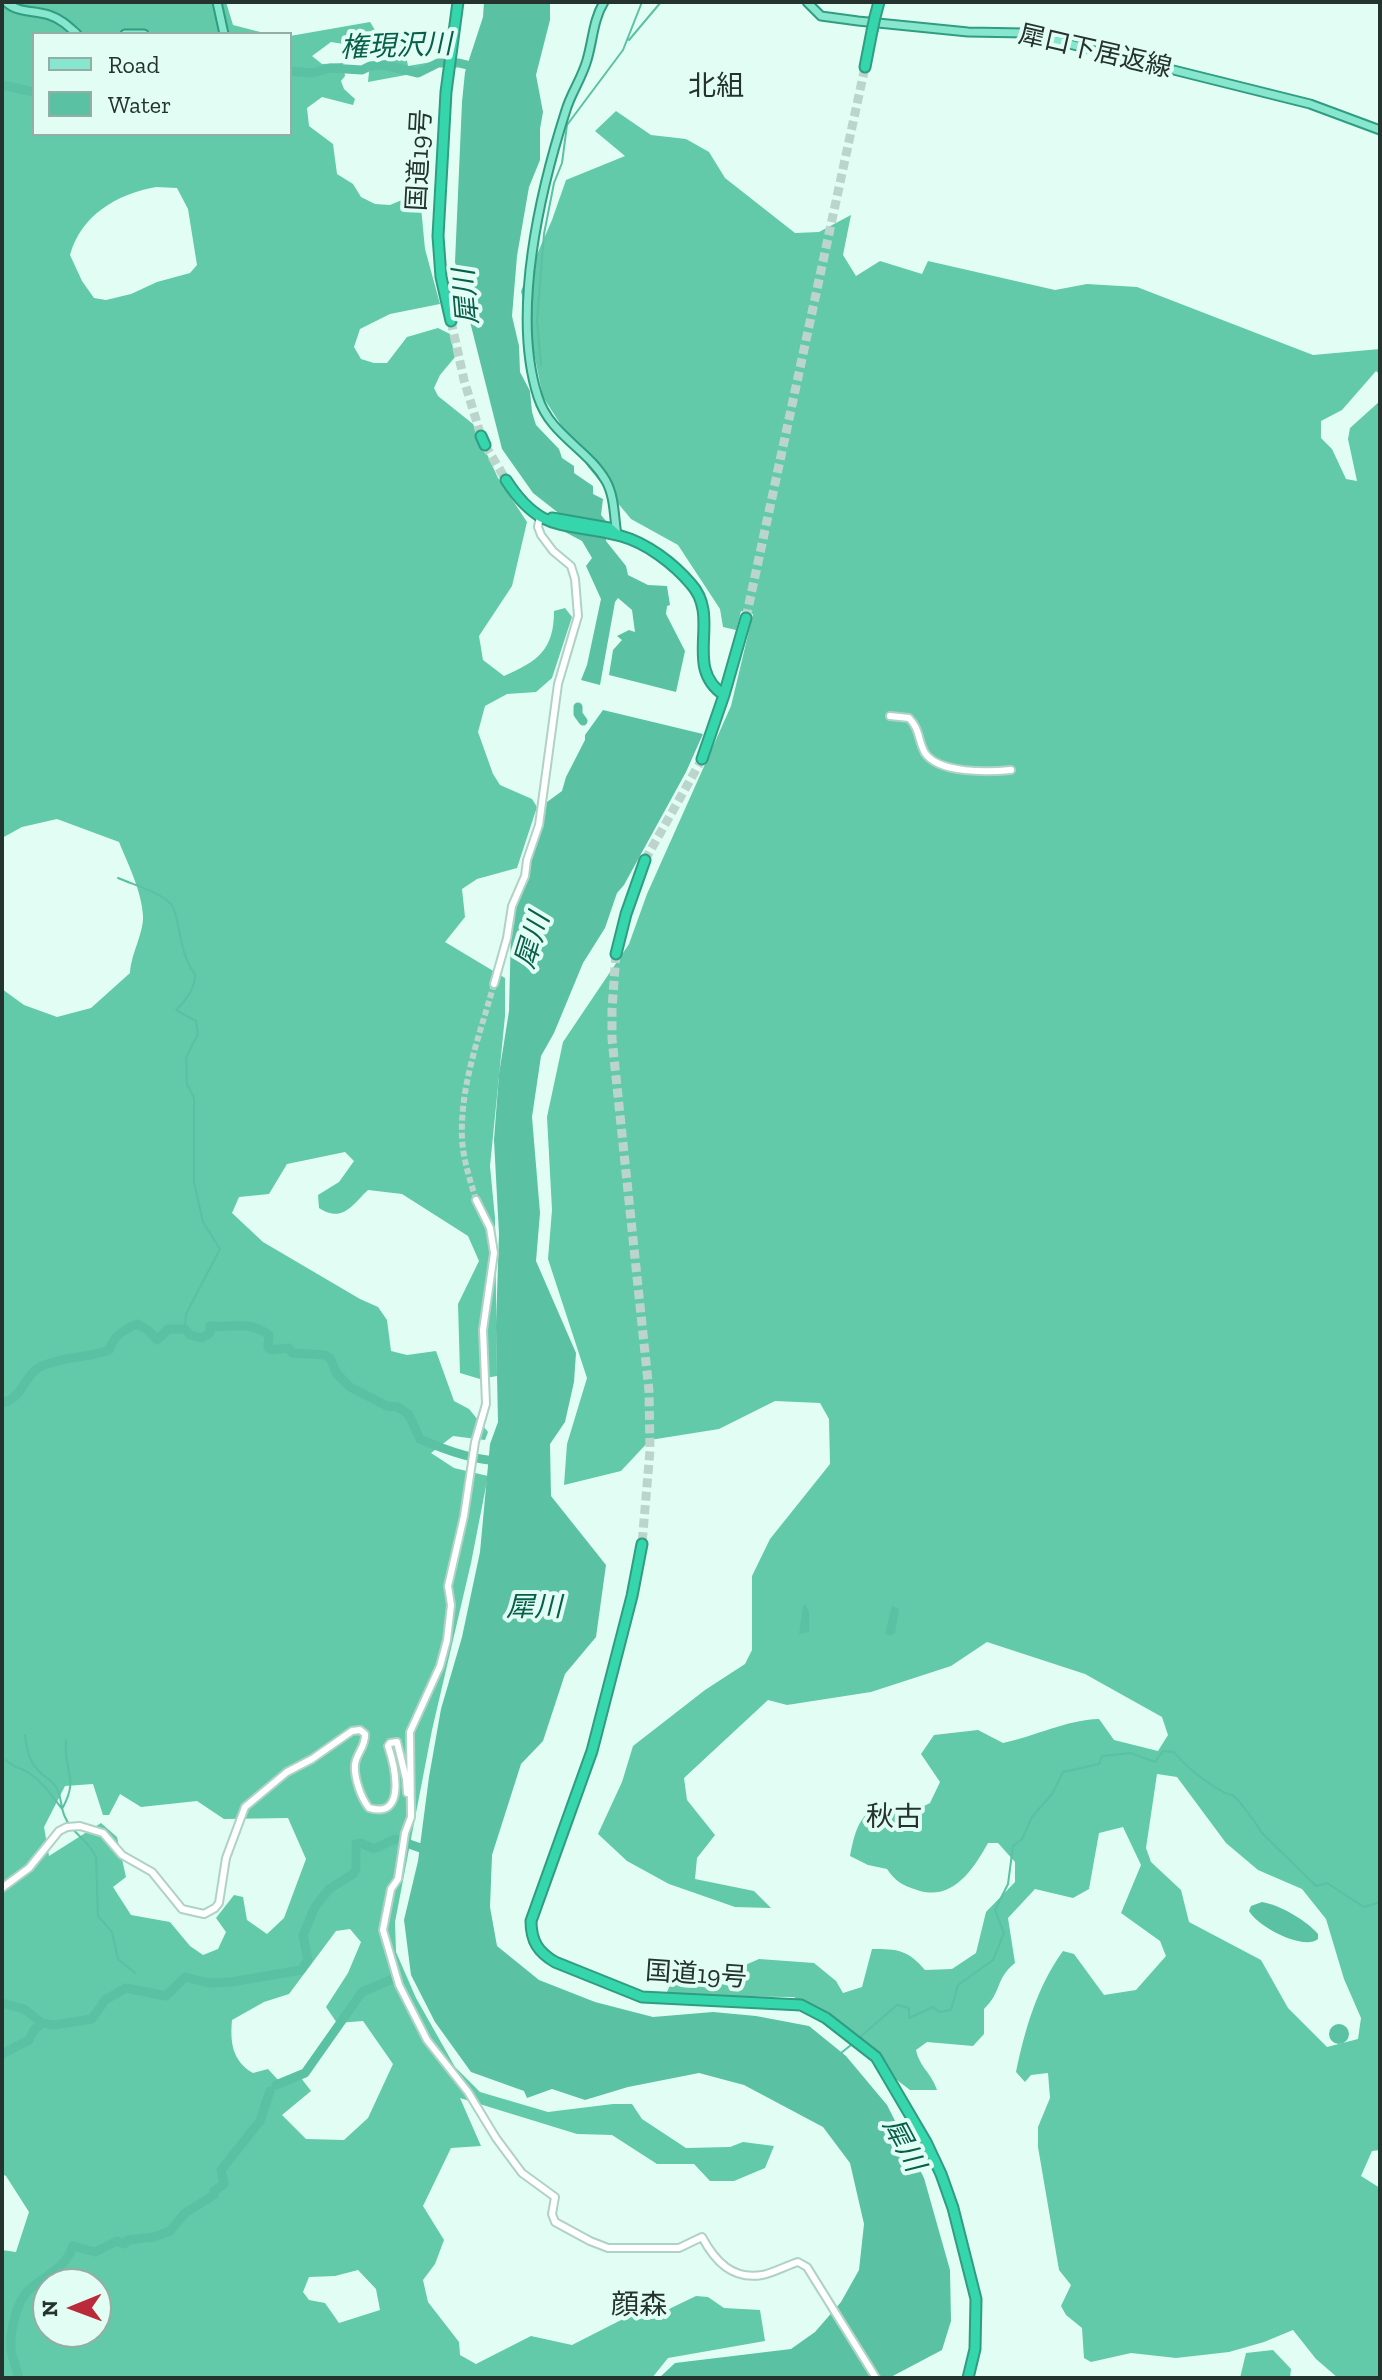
<!DOCTYPE html>
<meta charset="utf-8">
<style>
body{margin:0}
#map{position:relative;width:1382px;height:2380px;overflow:hidden;background:#e2fef4;font-family:"Zilla Slab",serif}
canvas{display:block}
.frame{position:absolute;inset:0;border:4px solid #25332e;pointer-events:none}
.legend{position:absolute;left:32px;top:32px;width:260px;height:104px;box-sizing:border-box;background:#e2fef4;border:2px solid #96ada5;margin:0;padding:10px 14px;list-style:none;font-size:24px;color:#25332e}
.legend li{display:flex;align-items:center;gap:16px;height:40px}
.legend b{width:40px;border:2px solid #96ada5}
.north{position:absolute;left:32px;top:2268px;width:80px;height:80px;box-sizing:border-box;background:#e2fef4;border:2px solid #96ada5;border-radius:50%;rotate:269deg;font-size:22px;font-weight:700;line-height:32px;text-align:center;color:#25332e}
.north::after{content:'';display:block;margin:auto;width:28px;height:36px;background:#bb2a3a;clip-path:polygon(50% 0,100% 100%,50% 72%,0 100%)}
</style>
<div id="map">
<canvas width="1382" height="2380"></canvas>
<div class="frame"></div>
<ul class="legend">
<li><b style="height:10px;background:#86e6ce"></b>Road</li>
<li><b style="height:22px;background:#5ac1a2"></b>Water</li>
</ul>
<div class="north">N</div>
</div>
<script>
const c = document.querySelector('canvas').getContext('2d');
c.lineJoin = 'round';
function paint(path, color) { c.fillStyle = color; c.fill(path, 'evenodd'); }
function stroke(path, color, width, dash) { c.strokeStyle = color; c.lineWidth = width; c.lineCap = dash ? 'butt' : 'round'; c.setLineDash(dash || []); c.stroke(path); }
function label(font, color, halo, rows, align = 'center') {
  c.font = font + ' "Zilla Slab","Noto Sans JP",serif'; c.lineWidth = 8; c.setLineDash([]); c.textBaseline = 'middle'; c.strokeStyle = halo; c.fillStyle = color; for (const [text, x, y, turn = 0] of rows) {
    c.save(); c.translate(x, y); c.rotate((+turn || 0) * Math.PI / 180); c.textAlign = isNaN(turn) ? turn : align; if (halo) c.strokeText(text, 0, 0); c.fillText(text, 0, 0); c.restore();
  }
}
const forest = new Path2D(`
 M2,2h224l7,23 35,9h-234v100h256v-98l80,-14 8,13 26,9 4,22 24,-4 1,8 -65,12 2,-20 16,-2 1,-11 -12,-9 -25,5 -19,-3 -19,14 10,8 21,-1 2,13 -4,5 3,8 11,10 -2,6 -31,-8 -15,11 2,18 24,18 4,30 16,10 8,13 14,7 15,1 19,-8h11l5,52 15,55 -50,10 -30,15 -6,18 7,12 13,4h13l20,-26 31,-9 12,6 5,23 -15,18 -6,13 4,8 35,28 25,54 29,44 -15,64 -33,50 4,24 21,16c34,-15 50,-26 50,-65l11,-3 7,9 -20,61 -16,14 -29,2 -22,12 -7,26 15,42 7,11 32,14 5,8 -20,61 -40,11 -15,10 3,28 -20,25 60,36v38l-15,150 5,52 2,158 -17,3 -20,-6 -2,-69 21,-43 -11,-25 -66,-42 -34,-4c-17,16 -25,33 -49,18l-1,-13 21,-13 15,-21 -9,-9 -58,12 -18,30 -30,3 -7,16 31,29 97,57 18,8 9,13 4,31 16,4 29,-4 18,50 15,8 19,23 -3,8 -32,-4 -22,17 23,15 34,8 -17,87 -39,167 -37,192 1,30 20,46 39,69 25,25 68,20 65,-8h19l10,15 44,29 44,-1 13,-5 31,4 -9,22 -31,13h-24l-16,-17h-37l-45,-29 -35,-1 -117,-36 21,48 -30,2 -28,58 21,34 -9,24 -12,16 5,22 31,40 1,13 16,9 55,-28 41,9 55,-28 40,-7 29,-14 12,1 16,11 36,2 5,31 -97,17 -16,20h-650v-128l14,2 13,-40 -23,-36 -4,-2v-1185l22,16 33,12 34,-9 39,-35c1,-19 14,-41 13,-57 -1,-24 -15,-52 -24,-74l-62,-23 -35,8 -20,11zM156,187l21,1 11,21 9,56 -7,8 -33,9 -26,12 -25,6 -12,-2 -12,-17 -12,-26c11,-40 47,-61 86,-68zM93,1784l10,31h6l11,-21 21,13 56,-6 27,18 64,-1 18,41 -22,59 -17,16 -20,-14 -4,-23 -9,-2 -18,23 10,14 -8,17 -15,6 -13,-9 -20,-24 -39,-7 -18,-28 13,-10 -9,-40 -16,-14 -52,33 -5,-29 21,-41zM350,1929l11,13 -13,31 -22,34 11,16 26,-2 30,43 -25,54 -24,22 -38,-1 -24,-24 29,-24 -10,-13 -22,3 -11,-12 -15,4c-21,-12 -23,-31 -21,-53l32,-18 25,-8 47,-63zM358,2270l18,19 4,21 -41,13 -14,-20 -16,-3 -6,-8 6,-15 26,-1zM48,2284h48v48h-48z
 M616,111l35,24 35,4 23,13 16,26 70,55 24,-1 32,-17 -8,40 13,21 24,-15 42,13 6,-13 127,29 32,-6 50,3 176,68 67,-6v26l-4,-4 -34,39 -21,11v17l11,11 14,30 11,2 -9,-42 2,-11 30,-27v1749l-8,1 -11,25 19,12v190h-42l-22,-19 -23,-29 -29,12 -35,10 -53,6 -45,-5 -40,9 -7,-4 -2,-30 -16,-13 -5,-9 10,-21 -12,-15 -21,-123v-20l12,-29 -2,-25 -17,2 -6,7 -9,-10c9,-43 21,-85 47,-121l11,3 30,41 32,-5 30,-34 -6,-15 -39,-28 20,-48 -18,-38 -24,6 -10,56 -16,9 -38,-9 -27,29 7,45c-20,16 -13,29 -31,46v25l-11,12 -46,-4 -11,8c4,18 15,22 21,40h-27l-93,-71 -23,-22 -102,-1 -25,-4 3,-7 25,-18 27,8 37,-16 55,4 22,18 7,12 19,-6 10,-38c26,0 36,1 53,21l27,-1 24,-16 10,-41 29,-30v-20l-17,-19h-10c-15,27 -36,59 -71,47 -15,-5 -21,-8 -30,-21l-19,-4 -18,-9c4,-20 9,-48 35,-50 7,-1 18,5 25,7l20,-10 10,-21 -19,-28 13,-19 44,-5 25,13c33,-7 63,-23 96,-24l15,21 44,11 10,-16 -6,-18 -77,-43 -98,-32 -36,24 -80,26 -84,13 -19,-5 -84,78 3,22 28,35 -18,23 -2,21 59,12 17,17 -36,-1 -66,-23 -42,-23 -29,-27 24,-52 11,-36 72,-56 40,-26 7,-14v-74l18,-37 60,-75 -1,-45 -9,-16 -45,-2 -56,28 -69,11 -29,31 -57,14 3,-41 20,-66 -39,-119 4,-49 -5,-93 16,-75 66,-98 18,-50 84,-188 22,-92 -12,-3 -5,19 -13,-3 -3,-18 -42,-64 -47,-26 -43,-52 -45,-70 -22,-106 31,-71 14,-40 59,-24 -30,-25zM1157,1774l20,3 49,66 32,27 44,19 24,30 18,60 17,39 -3,21 -31,8 -39,-39 -27,-48 -72,-38 -8,-32 -30,-28 -5,-14z
 M1273,2350l18,19 -1,9h-50l6,-25z`);
const water = new Path2D(`
 M484,2h66v18l-14,55 7,37 -3,17v31l-11,27 -12,69 -5,60 7,30 1,26 10,19 2,21 4,13 23,24 3,9 12,8v7l19,13v8l10,5 -2,16 5,6v20l20,25 2,9 20,10 19,1 3,19 -3,1 -1,8 19,37 -9,41 -67,-17 4,-25 9,-10 -5,-4 12,-6 6,2 -3,-22 -14,-12 -3,4 -15,83 -19,-5 6,-15 14,-66 -15,-33 6,-8 -10,-17 -19,-10 -2,-16 -28,-22 -31,-44 -47,-187 7,-160 3,-30 18,-55z
 M603,710l100,24 -17,38 -62,113 -7,8 -12,35 -22,35 -29,70 -13,23 -9,61 8,96 -4,48 40,92 -2,29 -9,40 -15,22 1,52 55,69 -10,72 -31,37 -22,67 -22,23 -29,91 -2,52 7,39 42,34 56,22 58,15 60,-5 43,4 53,10 37,30 41,49 37,73 26,92 1,51 -9,29 -53,28h-230l16,-15 116,-14 24,-17 26,-30 18,-32 5,-46 -14,-61 -27,-36 -79,-42 -45,-12 -71,14 -43,13 -33,-11 -25,9 -3,-7 -53,-19 -36,-50 -24,-47 -7,-55 14,-59 11,-84 12,-68 21,-72 18,-85 10,-108 8,-22 -2,-97 3,-91 -5,-94 5,-66 10,-63 2,-81 3,-5 1,-17 14,-29 1,-20 13,-34 4,-23 15,-11 4,-14 19,-37v-5z
 M805,1605l4,6v21l-10,2 4,-28z
 M892,1606l7,3 -4,24 -4,3 -6,-3z
 M1262,1902c18,3 44,18 56,32v5c-15,12 -61,-13 -69,-28l2,-5z
 M1329 2034a10 10 0 1 1 20 0a10 10 0 1 1-20 0Z`);
const stream = new Path2D(`
 M629,40l32,-38
 M541,365l-4,-44 7,-87 10,-51 8,-20 5,-38 56,-75 19,-48
 M118,878c16,7 39,13 52,25 10,9 8,51 25,71 1,13 -10,28 -19,36l20,11 2,13 -12,23 1,27 7,14v84l9,40 17,27 -34,65 -1,15
 M25,1735c2,16 4,28 17,39 6,5 11,7 14,13 6,9 4,20 9,30 7,17 24,23 31,40l2,59 14,16 6,27 17,14
 M6,1760c7,8 15,7 23,13 14,9 23,23 33,36 18,-32 1,-37 4,-69
 M859,2038l38,-33 12,3v10l24,-11 6,5 12,-2 7,-25 35,-25 11,-27 -9,-23 13,-26 5,-38 9,-7 10,-22 20,-23 11,-22 36,-8 3,-8 29,-3 24,9 8,-11 11,1c12,15 32,30 49,40 4,2 8,2 12,5 5,5 23,28 26,35l55,54 11,-3 37,24 16,-5
 M841,2053l10,-8`);
const river = new Path2D(`
 M290,71l22,2 18,-5 32,2 8,-4 14,-1 34,8 20,-10h21l20,5
 M2,85l32,7
 M578,707v7l5,7
 M2,1403c22,-5 21,-28 40,-37 22,-10 46,-8 67,-16 5,-15 15,-20 28,-26l11,6 9,10 11,-11h17l5,6 12,3 8,-5v-7c24,3 36,-7 59,9l-1,13 4,2 17,-2 3,5 33,2 5,3 7,16 13,13 37,19 11,1 11,8 11,24c25,11 53,21 79,22
 M2,2003l22,6 18,14
 M2,2054l27,-14 5,-10 8,-7 12,2 38,-6 13,-19 21,-12 40,8 19,-19 24,6 22,-1 70,-12 7,-10 -5,-25 12,-28 14,-18 24,-15 3,-5v-25l5,-1 13,6 21,-10 34,12
 M276,2085l29,-12 57,-81 31,-13
 M19,2378c-2,-8 -8,-23 -8,-30 -1,-17 5,-47 19,-59 16,-14 36,-21 43,-43l22,6 22,-11 7,3 4,-4 26,-3 16,-6 15,-18 29,-18v-4l10,-7 -3,-14 39,-49 10,-30`);
const minorTunnel = new Path2D(`
 M476,1200c-6,-20 -13,-41 -14,-62 -2,-53 18,-104 32,-154`);
const highwayTunnel = new Path2D(`
 M451,321l13,59 17,56
 M485,445l21,35
 M746,618l119,-551
 M645,860l57,-101
 M616,954l-4,55v30l37,352 1,59 -8,94`);
const minor = new Path2D(`
 M890,716l19,2c11,11 9,23 16,35 14,21 64,19 86,17
 M494,984l13,-46 5,-32 13,-30 2,-16 12,-35 19,-141 20,-68 -3,-37 -4,-13 -18,-15 -12,-16 -3,-8 2,-11
 M476,1200l14,28 4,25 -11,77 3,74 -11,38 -11,74 -16,70 3,19 -4,35 -7,26 -30,66 1,85 -6,16 -7,46 -7,10 -8,41 16,55 28,55 41,52 28,46 26,35 33,24 -3,17 3,8 35,19 18,7h71l23,-11c13,24 30,43 60,38 8,-1 26,-10 36,-13l9,5 69,111
 M2,1888l27,-20 30,-37 8,-4 13,-1 23,7 19,22 30,17 30,37 22,5 11,-6 4,-5 7,-45 19,-51 42,-35 25,-13 40,-28 8,-1 5,4c1,13 -9,19 -10,31 -1,13 6,33 14,43 38,11 26,-41 19,-62l2,-3 7,-1 9,37 1,14`);
const major = new Path2D(`
 M6,2c11,11 28,8 43,13 12,4 19,11 28,19
 M217,2l7,32
 M604,2c-11,18 -11,38 -17,58 -5,18 -16,33 -21,50 -26,81 -55,204 -28,287 12,38 50,52 68,84 9,16 8,37 11,54
 M807,2l14,14 37,5 110,11 57,1 285,71 70,26
 M125,34h19`);
const highway = new Path2D(`
 M875,17l4,-15
 M865,67l7,-36
 M451,321l-10,-44 -3,-41 8,-144 12,-90
 M481,436l4,9
 M506,480c36,56 60,41 115,56 26,7 53,28 70,48 31,34 -9,83 33,111
 M552,518l57,10 8,7
 M702,759l22,-64 22,-77
 M616,954l10,-40 19,-54
 M642,1544l-10,52 -40,155 -61,170c0,20 7,31 24,41l87,35 159,8 25,13 50,39 50,85 15,32 12,34 23,91 -1,50 -7,29`);
const highwayBridge = new Path2D(`
 M872,31l3,-14`);
const streetNames = [
 ["犀口下居返線",1095,52,13],
 ["国道19号",420,160,-87],
 ["国道19号",696,1975,4]
];
const waterNames = [
 ["権現沢川",396,47,-2],
 ["犀川",467,297,-95],
 ["犀川",533,941,-73],
 ["犀川",534,1608],
 ["犀川",903,2145,62]
];
const neighbourhoodNames = [
 ["北組",716,87],
 ["秋古",894,1818],
 ["顔森",639,2306]
];
paint(forest, '#62c9a9');
paint(water, '#5ac1a2');
stroke(stream, '#5ac1a2', 2);
stroke(river, '#5ac1a2', 9);
stroke(minorTunnel, '#bcd5cc', 6, [6, 3]);
stroke(highwayTunnel, '#bcd5cc', 9, [9, 4.5]);
stroke(minor, '#afd2c5', 10);
stroke(major, '#309d81', 11);
stroke(highway, '#309d81', 13);
stroke(minor, '#fff', 6);
stroke(major, '#86e6ce', 7);
stroke(highway, '#36d6ad', 9);
stroke(highwayBridge, '#309d81', 13, []);
stroke(highwayBridge, '#36d6ad', 9);
label('26px', '#25332e', '#e2fef4', streetNames);
label('italic 28px', '#075f4a', '#e2fef4', waterNames);
label('28px', '#25332e', '#e2fef4', neighbourhoodNames);
</script>
